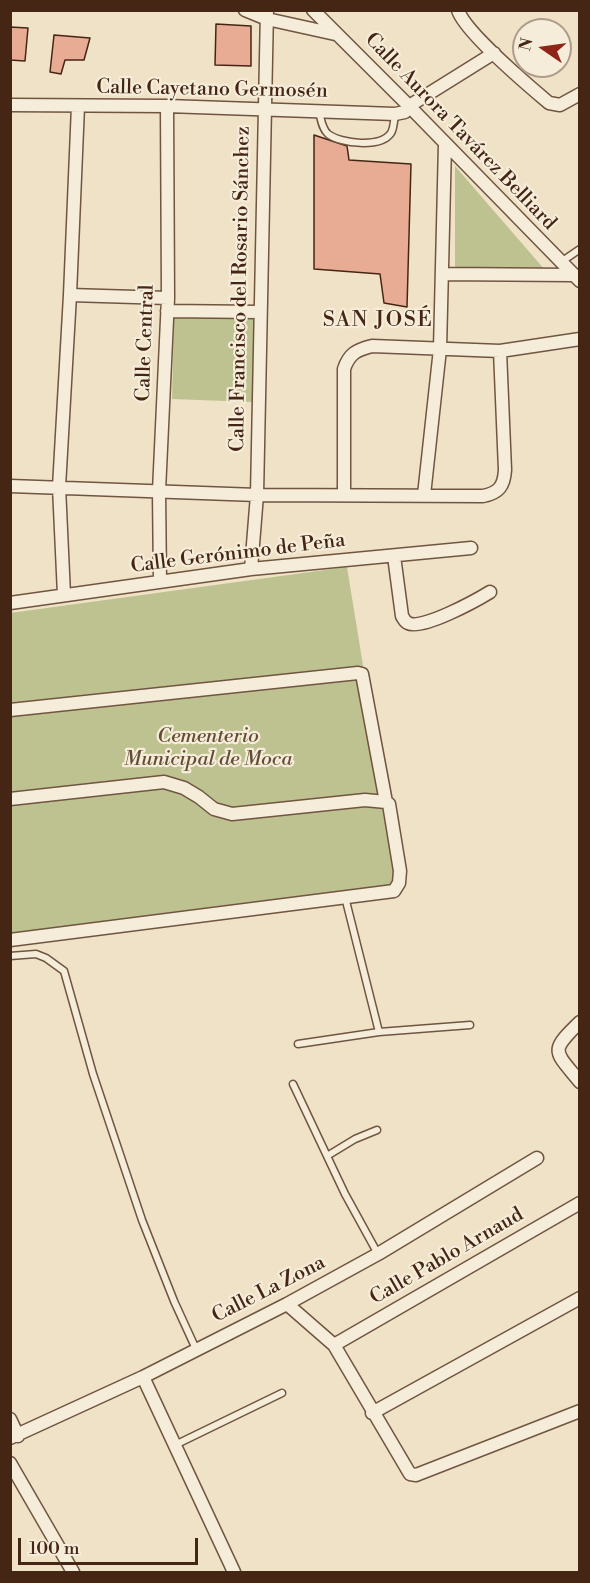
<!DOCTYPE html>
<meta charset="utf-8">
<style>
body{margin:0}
#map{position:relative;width:590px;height:1583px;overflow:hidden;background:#f0e2c6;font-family:"Libre Bodoni",serif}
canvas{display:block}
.frame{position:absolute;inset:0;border:12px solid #452615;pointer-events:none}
.north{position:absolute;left:512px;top:18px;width:60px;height:60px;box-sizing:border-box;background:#f5ecda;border:2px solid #af9d8b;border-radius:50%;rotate:283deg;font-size:16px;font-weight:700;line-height:24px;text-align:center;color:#452615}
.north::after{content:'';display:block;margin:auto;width:21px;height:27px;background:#8f2418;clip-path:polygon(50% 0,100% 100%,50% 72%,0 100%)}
.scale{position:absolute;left:18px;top:1538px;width:180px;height:27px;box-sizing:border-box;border:3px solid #452615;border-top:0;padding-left:8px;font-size:18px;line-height:21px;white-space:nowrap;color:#452615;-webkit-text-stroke:4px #f5ecda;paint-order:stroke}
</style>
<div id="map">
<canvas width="590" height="1583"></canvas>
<div class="frame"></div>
<div class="north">N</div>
<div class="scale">100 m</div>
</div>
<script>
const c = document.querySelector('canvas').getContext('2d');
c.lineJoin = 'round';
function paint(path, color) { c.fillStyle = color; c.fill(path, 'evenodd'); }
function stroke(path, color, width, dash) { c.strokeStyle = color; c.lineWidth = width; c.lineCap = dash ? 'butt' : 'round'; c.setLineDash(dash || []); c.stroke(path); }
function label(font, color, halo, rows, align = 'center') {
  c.font = font + ' "Libre Bodoni",serif'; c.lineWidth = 4.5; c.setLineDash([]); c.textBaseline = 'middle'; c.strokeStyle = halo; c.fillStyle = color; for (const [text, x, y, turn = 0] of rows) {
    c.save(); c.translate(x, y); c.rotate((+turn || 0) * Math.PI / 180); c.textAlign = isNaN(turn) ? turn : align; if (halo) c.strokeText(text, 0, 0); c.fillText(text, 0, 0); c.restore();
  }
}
const green = new Path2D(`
 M455,166l90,104 -90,-1z
 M255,315l-3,87 -80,-3 2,-83z
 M347,567l52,320 -388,49 -1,-323z`);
const building = new Path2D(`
 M216,24l35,2v40l-36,-1z
 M10,27l18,1 -3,33 -15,-1z
 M54,35l36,3 -6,22h-19l-4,14 -11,-2z
 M314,135l33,11 2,14 62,4 -4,143 -23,-4 -4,-29 -66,-5z`);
const lane = new Path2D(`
 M319,112c2,7 3,17 9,22 13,10 53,14 63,-1 3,-5 3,-13 4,-19
 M561,262l19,-13
 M345,897l34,135 91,-7
 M10,956l26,-2 10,4 18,13 29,103 49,146 32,81 22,48
 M298,1044l81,-12
 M293,1084l34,72
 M377,1130l-22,9 -28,17 18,38 33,60
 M175,1445l107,-52`);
const street = new Path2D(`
 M245,10l22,9 68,15
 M313,10l96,96 171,175
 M458,10c6,21 72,77 91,93l11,2 20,-11
 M10,105l157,1 228,8 10,-2 4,-6 85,-53
 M442,274l131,1
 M70,295l98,3
 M167,311l92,1
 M10,486l247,9 226,1c16,-3 21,-10 22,-26l-5,-119
 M344,495v-126c5,-15 12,-19 28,-23l128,5 80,-12
 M424,495l16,-146 5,-205
 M394,556l8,60c2,3 3,6 6,7 13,8 69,-23 82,-31
 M251,569l6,-74 10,-485
 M160,582l-1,-91 9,-193 -1,-192
 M64,595l-5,-108 11,-192 8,-189
 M10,603l241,-34 220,-21
 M10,710l348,-37 4,1 24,128
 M10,799l154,-17 20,6 15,9 15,12 18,5 133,-14 21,2 3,2 11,67 -1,12 -5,8 -384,49
 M580,1022c-31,30 -26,28 0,60
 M287,1304l47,41 76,129 6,1 164,-64
 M334,1345l246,-142
 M143,1377l91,195
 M372,1413l208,-115
 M10,1419l8,17
 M10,1438l133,-61 144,-73 91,-50 159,-96
 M10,1463l63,109`);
const streetNames = [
 ["Calle Cayetano Germosén",212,90,1],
 ["Calle Aurora Tavárez Belliard",460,132,46],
 ["Calle Francisco del Rosario Sánchez",241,289,-89],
 ["Calle Central",146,343,-88],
 ["Calle Gerónimo de Peña",238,554,-7],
 ["Calle Pablo Arnaud",447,1257,-30],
 ["Calle La Zona",269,1290,-27]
];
const parkNames = [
 ["Cementerio",208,737],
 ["Municipal de Moca",208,760]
];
const neighbourhoodNames = [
 ["SAN JOSÉ",378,321]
];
paint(green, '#bec291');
paint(building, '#e8ab93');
stroke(building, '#452615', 1.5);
stroke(lane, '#705541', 9);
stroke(street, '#705541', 15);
stroke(lane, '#f5ecda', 6);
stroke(street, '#f5ecda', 12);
label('20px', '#452615', '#f5ecda', streetNames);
label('italic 20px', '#634d34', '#f5ecda', parkNames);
c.letterSpacing = '1.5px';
label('21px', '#452615', '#f5ecda', neighbourhoodNames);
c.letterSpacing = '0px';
</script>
